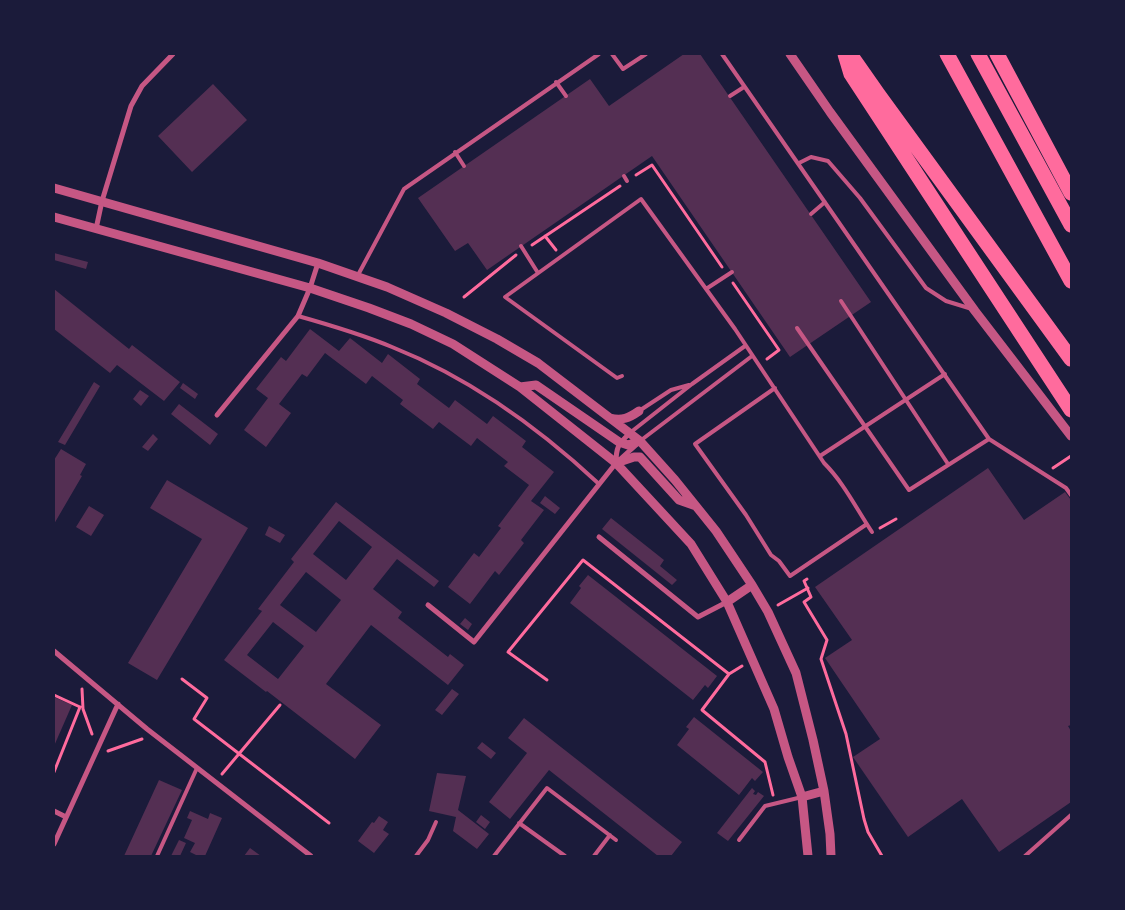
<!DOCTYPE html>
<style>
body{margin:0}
#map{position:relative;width:1125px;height:910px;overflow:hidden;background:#1b1b3a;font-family:Lato,sans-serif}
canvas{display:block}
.frame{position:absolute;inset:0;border:55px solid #1b1b3a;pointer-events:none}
</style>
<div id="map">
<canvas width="1125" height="910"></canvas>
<div class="frame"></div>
</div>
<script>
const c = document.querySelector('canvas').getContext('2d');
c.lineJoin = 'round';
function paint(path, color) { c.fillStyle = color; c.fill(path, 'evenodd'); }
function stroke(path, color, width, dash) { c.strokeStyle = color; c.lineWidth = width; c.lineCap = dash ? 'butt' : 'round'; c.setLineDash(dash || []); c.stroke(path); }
const building = new Path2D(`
 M684,54h16l171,248 -81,55 -138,-201 -165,114 -19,-27 -13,8 -37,-53 172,-119 19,27z
 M213,84l34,36 -55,52 -34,-36z
 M54,253l34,9 -2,7 -32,-9z
 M54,289l75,60 3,-4 48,37 -16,19 -47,-36 -7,8 -56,-44z
 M310,329l29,22 11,-13 32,25 6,-9 32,25 -3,5 32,24 6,-8 32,24 6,-8 33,25 -4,6 32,25 -23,29 13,9 -23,30 3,3 -25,32 -4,-4 -25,33 -22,-17 26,-34 5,4 22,-29 -3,-2 31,-41 -25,-19 4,-4 -31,-24 -6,8 -32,-24 -6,7 -33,-25 3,-4 -31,-24 -6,8 -41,-31 -18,24 -5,-3 -23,30 12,9 -25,34 -22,-17 24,-32 -12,-9 25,-32 5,4z
 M94,382l6,4 -35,59 -7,-3z
 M183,383l15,11 -3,5 -15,-11z
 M140,390l9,6 -8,10 -8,-7z
 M179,404l39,30 -8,11 -39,-31z
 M153,434l5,5 -10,12 -6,-4z
 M61,449l25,15 -6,11 2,1 -28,48v-64z
 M988,468l36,52 41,-28 6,8v225l-3,1 3,5v71l-72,50 -37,-53 -54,38 -55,-80 27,-18 -55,-81 27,-18 -37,-53z
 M167,480l81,48 -91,152 -29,-17 74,-124 -52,-31z
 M545,496l15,12 -5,6 -15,-11z
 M336,502l103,79 -5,6 -37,-28 -24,30 29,23 -4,6 50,39 2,-3 14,11 -16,20 -77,-60 -45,59 55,41 -26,34 -88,-68 -1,1 -42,-32 38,-49 -4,-2 36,-47 -3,-3zM339,521l33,26 -26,33 -33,-26zM306,572l35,28 -25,32 -36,-27zM273,622l31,24 -26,33 -31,-24z
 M89,506l15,9 -13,21 -15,-9z
 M611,518l53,42 -4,6 17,14 -5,5 -70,-56z
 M269,526l16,9 -5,8 -15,-8z
 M588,575l129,101 -9,12 -3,-3 -12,15 -123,-97 11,-15 -2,-2z
 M465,618l7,6 -4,6 -8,-6z
 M452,689l7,5 -17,21 -7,-5z
 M54,697l18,8 -18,41z
 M694,717l69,55 -8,9 -3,-3 -13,17 -62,-50 12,-16 -3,-2z
 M524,718l158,124 -11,14h-13l-109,-86 -39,49 -21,-17 38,-49 -19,-15z
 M482,742l14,11 -5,6 -14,-11z
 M437,773l29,3 -8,34 31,24 -12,15 -24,-18 3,-14 -27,-6z
 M159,780l23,10 -31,66h-27z
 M752,788l3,3 -2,3 3,1 2,-3 6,4 -36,45 -11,-8z
 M190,811l18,8 2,-6 12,5 -17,38h-7l-8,-4 5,-9 -11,-5 8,-18 -5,-2z
 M481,815l9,7 -5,7 -9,-7z
 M379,816l9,6 -5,8 6,4 -15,19 -16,-12 14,-19 2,1z
 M179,840l7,3 -6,13h-9z
 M250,848l11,8h-17z`);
const path = new Path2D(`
 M636,175l16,-10 70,102
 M545,236l11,14
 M532,245l88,-59
 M733,283l46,67 -12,9
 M464,297l52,-42
 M1053,468l18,-12
 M880,528l16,-9
 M807,579l-3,2 7,16 -7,5 23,38 -6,19 25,75 18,85 4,13 14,24
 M778,605l30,-17
 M742,666l-13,8 -27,36 63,52 8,33
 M182,679l25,19 -13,21 135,104
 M547,680l-39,-28 75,-92 146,114
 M82,689l1,20 9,25
 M54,695l26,12
 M108,751l34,-12
 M54,772l26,-65
 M222,774l58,-69`);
const service = new Path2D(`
 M612,54l11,15 23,-15
 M722,54l267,385 77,49 5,7
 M556,82l10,14
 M730,96l14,-9
 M455,152l9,14
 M799,163l12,-6 17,4 32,37 66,90 20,13 26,8
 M624,176l3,5
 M811,214l14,-12
 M521,246l17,27
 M358,275l46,-86 195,-135
 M706,289l26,-17
 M841,301l107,163
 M298,316c32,9 63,18 94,31 78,31 146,80 207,137
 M797,328l112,162 80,-51
 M622,376l-5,2 -112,-81 136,-98 94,130 89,134c20,20 32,45 48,69
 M775,388l-80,56 51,71 25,40 8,6 11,15 77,-52
 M639,411l32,-21 18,-5
 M631,432l61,-48 53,-38
 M640,441l112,-85
 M820,456l125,-82
 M519,823l46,33
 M739,840l26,-34 37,-9
 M157,856l40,-88
 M416,856l12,-16 8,-18
 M494,856l53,-68 69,52
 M594,856l16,-21
 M1025,856l46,-41`);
const minor = new Path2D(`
 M96,229l6,-28 29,-95 11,-20 31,-32
 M217,415l81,-99 12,-28 8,-25
 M616,463c0,-15 2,-19 13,-29
 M599,537l99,80 29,-15
 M428,605l46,37 142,-179 20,-18
 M54,651l93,78 164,127
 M54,811l12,6
 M54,844l64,-140`);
const tertiary = new Path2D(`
 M790,54l40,58 145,199 96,125
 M54,188l264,75 69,24 59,26 51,26 41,24 102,78 35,39 41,51 36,54 16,27 28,61 17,67 11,51 6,43 1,22
 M54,217l256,71 59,20 42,16 42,20 67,43 96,76 75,81 36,58 47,107 14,48 14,40 6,59
 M520,387l16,-2 83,57 9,3 12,-4
 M610,418c12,3 19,0 29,-7
 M616,463l18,-6h6l39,43 17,6
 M727,602l25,-17
 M802,797l22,-6`);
const motorway = new Path2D(`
 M845,54l6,20 220,336
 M850,54l28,40 193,265
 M947,54l124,227
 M978,54l93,171
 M997,54l74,139`);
paint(building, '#542f53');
stroke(path, '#ff6b9d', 3);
stroke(service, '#c65784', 4);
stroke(minor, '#c65784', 5);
stroke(tertiary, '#c65784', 9);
stroke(motorway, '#ff6b9d', 15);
</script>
